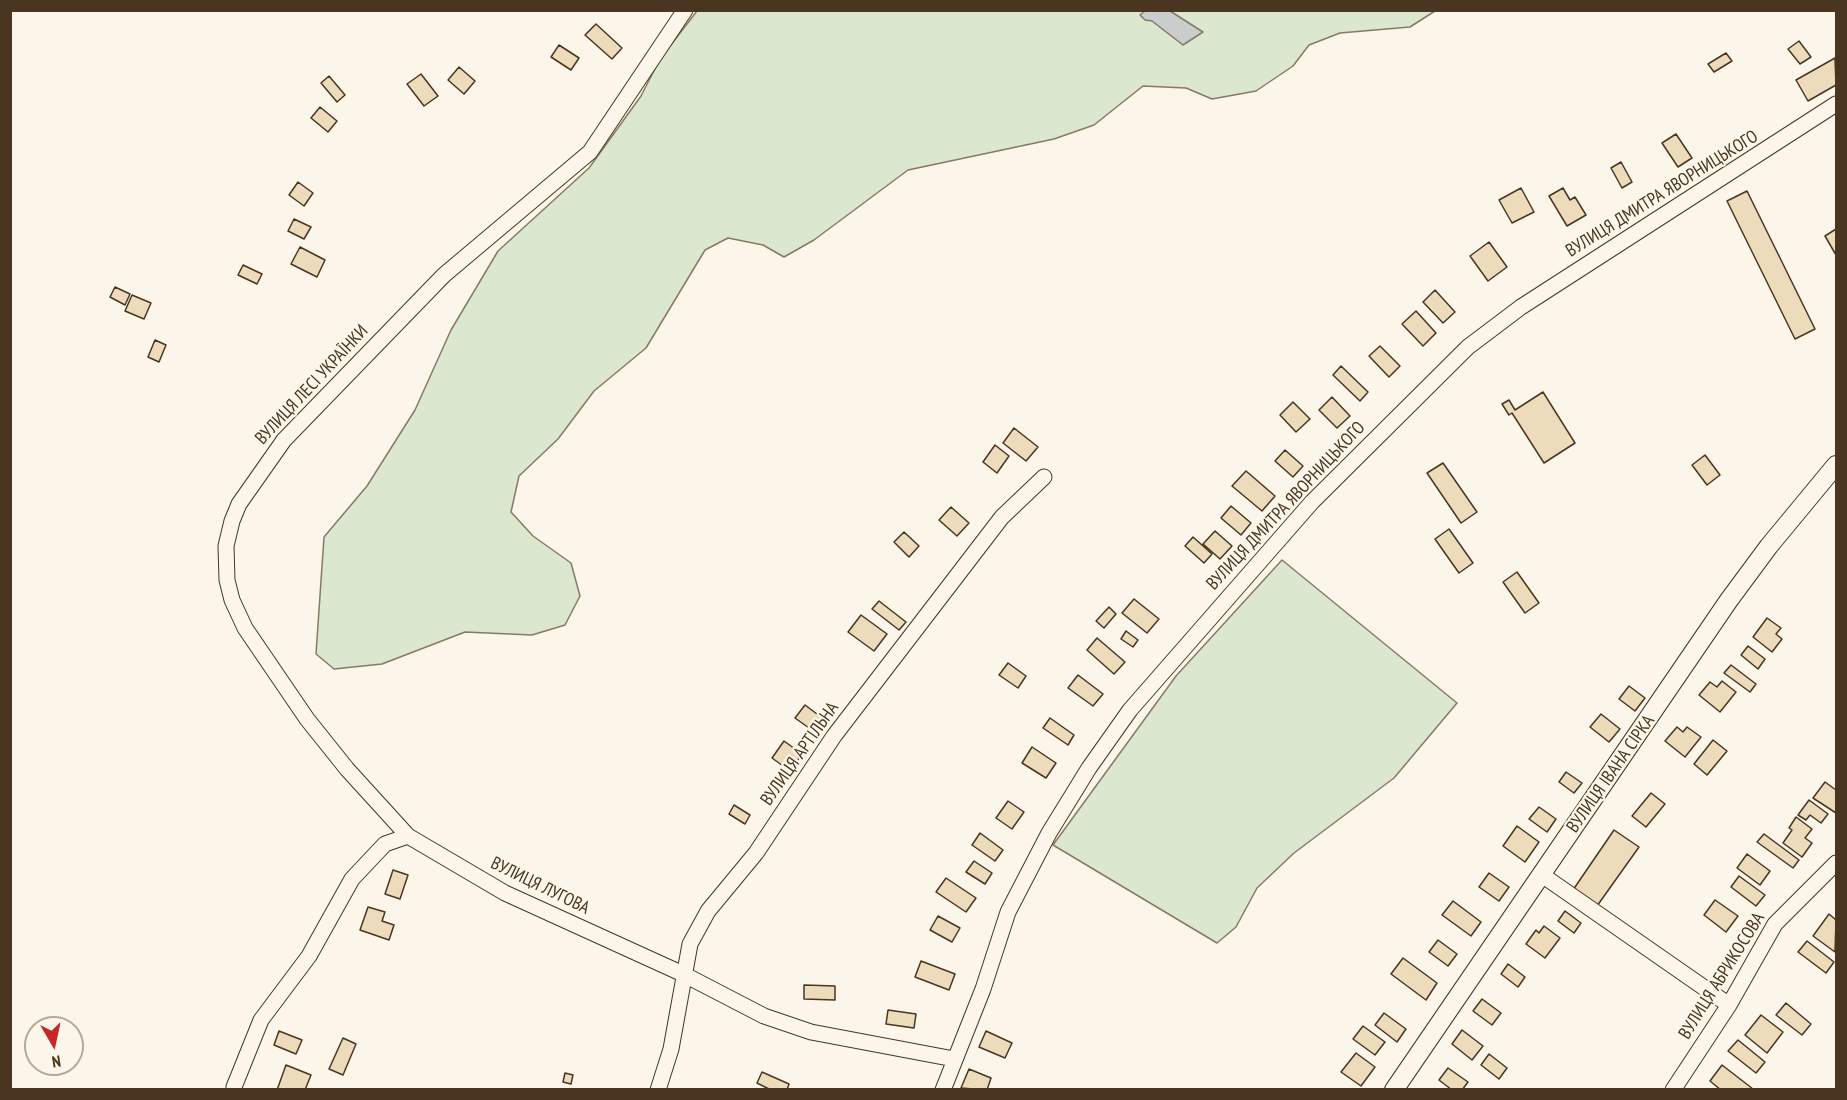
<!DOCTYPE html>
<meta charset="utf-8">
<style>
body{margin:0}
#map{position:relative;width:1847px;height:1100px;overflow:hidden;background:#fbf6e9;font-family:"PT Sans Narrow",sans-serif}
canvas{display:block}
.frame{position:absolute;inset:0;border:12px solid #4a3520;pointer-events:none}
.north{position:absolute;left:24px;top:1016px;width:60px;height:60px;box-sizing:border-box;background:#fbf6e9;border:2px solid #b4a999;border-radius:50%;rotate:171deg;font-size:16px;font-weight:700;line-height:24px;text-align:center;color:#4a3520}
.north::after{content:'';display:block;margin:auto;width:21px;height:27px;background:#c62828;clip-path:polygon(50% 0,100% 100%,50% 72%,0 100%)}
</style>
<div id="map">
<canvas width="1847" height="1100"></canvas>
<div class="frame"></div>
<div class="north">N</div>
</div>
<script>
const c = document.querySelector('canvas').getContext('2d');
c.lineJoin = 'round';
function paint(path, color) { c.fillStyle = color; c.fill(path, 'evenodd'); }
function stroke(path, color, width, dash) { c.strokeStyle = color; c.lineWidth = width; c.lineCap = dash ? 'butt' : 'round'; c.setLineDash(dash || []); c.stroke(path); }
function label(font, color, halo, rows, align = 'center') {
  c.font = font + ' "PT Sans Narrow",sans-serif'; c.lineWidth = 4.5; c.setLineDash([]); c.textBaseline = 'middle'; c.strokeStyle = halo; c.fillStyle = color; for (const [text, x, y, turn = 0] of rows) {
    c.save(); c.translate(x, y); c.rotate((+turn || 0) * Math.PI / 180); c.textAlign = isNaN(turn) ? turn : align; if (halo) c.strokeText(text, 0, 0); c.fillText(text, 0, 0); c.restore();
  }
}
const green = new Path2D(`
 M697,11h738l-25,16 -70,6 -31,12 -16,21 -37,25 -44,8 -26,-11 -43,-2 -49,39 -40,14 -146,31 -94,70 -30,17 -21,-12 -35,-7 -23,12 -59,98 -52,43 -36,48 -39,37 -8,36 22,24 38,27 9,33 -15,29 -33,10 -67,-3 -83,32 -48,5 -18,-15 8,-117 43,-51 48,-76 36,-80 47,-79 91,-83 52,-72 19,-37z
 M1282,560l175,143 -63,75 -100,75 -37,35 -21,39 -19,16 -164,-98 123,-169z`);
const water = new Path2D(`
 M1145,11h25l33,21 -20,13 -31,-24 -7,-1 -5,-5z`);
const building = new Path2D(`
 M596,24l26,24 -10,11 -27,-24z
 M1799,41l12,16 -11,7 -12,-15z
 M559,45l20,13 -8,12 -20,-13z
 M1726,53l6,8 -18,11 -6,-8z
 M1835,58l1,27 -28,16 -12,-21z
 M459,67l16,14 -11,13 -16,-14z
 M421,74l17,22 -14,10 -17,-22z
 M329,76l16,19 -8,7 -16,-19z
 M320,107l17,14 -9,11 -17,-14z
 M1676,134l16,24 -14,9 -16,-24z
 M1621,162l11,20 -10,6 -11,-20z
 M298,182l15,11 -9,13 -15,-11z
 M1521,188l13,24 -22,11 -13,-23z
 M1563,188l7,12 5,-3 11,18 -19,11 -18,-30z
 M1747,191l68,138 -20,10 -68,-138z
 M294,219l17,8 -7,12 -16,-8z
 M1836,229v26l-11,-19z
 M1489,242l18,25 -19,14 -18,-25z
 M300,247l25,13 -8,17 -26,-13z
 M243,265l19,9 -5,10 -19,-9z
 M115,287l15,7 -5,11 -15,-8z
 M1435,290l20,22 -12,11 -20,-21z
 M132,295l19,8 -7,16 -19,-8z
 M1416,311l20,22 -13,13 -21,-22z
 M155,340l11,5 -7,17 -11,-5z
 M1380,346l20,20 -11,11 -20,-21z
 M1341,366l27,26 -8,9 -27,-26z
 M1543,392l32,51 -31,20 -32,-50 -3,2 -7,-11 7,-4 6,10z
 M1332,397l18,19 -13,12 -18,-18z
 M1293,402l17,17 -14,13 -16,-17z
 M1014,428l24,19 -12,14 -23,-18z
 M995,445l14,11 -12,17 -14,-11z
 M1285,450l18,16 -10,11 -18,-16z
 M1705,455l15,20 -13,10 -15,-20z
 M1443,463l34,49 -16,11 -34,-50z
 M1246,471l29,25 -13,15 -30,-25z
 M1231,506l20,17 -10,12 -20,-17z
 M951,507l18,16 -12,13 -18,-16z
 M1449,529l24,34 -14,10 -24,-34z
 M1215,531l17,15 -12,13 -17,-15z
 M904,532l15,14 -10,11 -15,-15z
 M1193,537l19,17 -8,9 -19,-17z
 M1517,572l22,31 -14,10 -22,-31z
 M1134,599l25,20 -12,14 -25,-20z
 M879,601l27,21 -7,8 -27,-21z
 M1109,607l7,7 -12,14 -8,-7z
 M861,615l26,19 -13,17 -26,-19z
 M1767,618l14,10 -5,6 6,5 -10,13 -19,-15z
 M1126,631l12,9 -5,7 -12,-8z
 M1097,638l28,24 -11,12 -27,-24z
 M1748,646l17,13 -7,10 -17,-14z
 M1008,663l18,13 -8,12 -19,-13z
 M1731,665l25,19 -6,8 -26,-19z
 M1078,675l25,19 -10,12 -25,-18z
 M1722,681l14,11 -16,20 -21,-17 11,-13 7,5z
 M1629,686l16,12 -10,13 -16,-12z
 M805,705l20,15 -9,13 -21,-15z
 M1601,714l19,15 -11,13 -19,-15z
 M1050,718l24,17 -6,10 -25,-17z
 M1677,727l6,5 4,-5 14,10 -16,20 -20,-16z
 M1713,740l14,11 -20,24 -13,-11z
 M784,741l18,13 -12,17 -18,-13z
 M1032,747l24,16 -10,15 -24,-15z
 M1566,772l16,11 -8,10 -15,-11z
 M1825,782l11,8v23l-23,-15z
 M1651,793l14,11 -19,23 -14,-11z
 M1809,800l19,14 -7,9 -11,-8 -4,5 -8,-5z
 M1008,801l16,11 -12,17 -16,-11z
 M734,805l16,10 -5,9 -16,-10z
 M1539,807l17,12 -9,13 -18,-13z
 M1796,817l16,12 -7,9 7,5 -10,14 -19,-14 9,-13 -3,-2z
 M1517,826l22,16 -14,20 -22,-16z
 M1614,830l25,17 -42,59 -24,-16z
 M980,833l23,17 -8,11 -23,-16z
 M1764,834l35,26 -6,8 -36,-26z
 M1747,854l23,17 -10,14 -23,-17z
 M974,861l18,12 -7,11 -19,-12z
 M393,870l15,5 -8,24 -15,-5z
 M1489,873l20,14 -10,14 -20,-14z
 M1739,876l26,19 -9,11 -25,-19z
 M946,878l30,20 -10,14 -30,-20z
 M1715,900l23,16 -12,16 -22,-17z
 M1453,901l28,21 -10,14 -29,-21z
 M368,907l17,5 -3,9 12,4 -5,15 -29,-10z
 M1565,911l16,12 -7,10 -16,-12z
 M1829,914l7,6 -1,32 -22,-16z
 M938,916l22,12 -8,14 -22,-12z
 M1544,926l16,12 -15,20 -19,-14 10,-14 3,3z
 M1438,940l19,14 -9,12 -19,-14z
 M1807,941l27,21 -8,11 -28,-21z
 M1403,958l34,25 -11,17 -35,-26z
 M921,961l34,13 -6,16 -34,-13z
 M1508,964l17,13 -7,10 -17,-13z
 M804,985l31,1v14l-31,-1z
 M1482,999l19,14 -9,12 -19,-14z
 M1786,1003l25,21 -9,11 -26,-20z
 M888,1010l28,4 -2,14 -28,-4z
 M1384,1013l22,16 -9,13 -22,-17z
 M1761,1015l22,17 -16,21 -22,-18z
 M1363,1026l22,16 -10,13 -22,-16z
 M1462,1030l21,16 -11,14 -20,-16z
 M279,1031l23,9 -6,14 -22,-9z
 M986,1031l26,12 -7,15 -26,-11z
 M343,1038l13,6 -13,31 -14,-6z
 M1738,1040l27,22 -9,11 -28,-22z
 M1356,1053l19,14 -14,19 -20,-14z
 M1489,1054l18,14 -8,11 -18,-14z
 M286,1065l25,10 -6,15h-28z
 M1722,1065l31,24 -1,1h-31l-11,-9z
 M1448,1068l20,14 -6,8h-10l-13,-10z
 M969,1069l22,9 -4,12 -26,-2z
 M762,1072l27,12 -2,6h-16l-14,-7z
 M565,1073l8,2 -2,9 -8,-2z`);
const minor = new Path2D(`
 M685,10l-95,142 -146,123 -160,165 -45,64 -7,17 -6,25 1,34 5,20 13,28 62,91 40,50 61,67 97,57 178,81 81,42 47,16 143,27
 M1542,875l187,130
 M234,1087l27,-67 48,-64 43,-77 33,-35 23,-8
 M658,1090l13,-41 19,-105 18,-33 48,-58 78,-117 168,-219 42,-40
 M943,1090l40,-101 25,-77 41,-79 40,-65 41,-58 182,-208 156,-155 53,-40 315,-203
 M1673,1090l56,-85 46,-81 61,-61`);
const tertiary = new Path2D(`
 M1394,1090l335,-490 40,-54 67,-81`);
const streetNames = [
 ["ВУЛИЦЯ ДМИТРА ЯВОРНИЦЬКОГО",1662,194,-32],
 ["ВУЛИЦЯ ЛЕСІ УКРАЇНКИ",312,385,-47],
 ["ВУЛИЦЯ ДМИТРА ЯВОРНИЦЬКОГО",1286,506,-47],
 ["ВУЛИЦЯ АРТІЛЬНА",800,754,-55],
 ["ВУЛИЦЯ ІВАНА СІРКА",1611,774,-55],
 ["ВУЛИЦЯ ЛУГОВА",540,886,26],
 ["ВУЛИЦЯ АБРИКОСОВА",1722,976,-58]
];
paint(green, '#dce7d0');
stroke(green, '#887966', 1.5);
paint(water, '#c9cecd');
stroke(water, '#887966', 1.5);
paint(building, '#ecdcbc');
stroke(building, '#4a3520', 1.5);
stroke(minor, '#4a3520', 17);
stroke(tertiary, '#4a3520', 20);
stroke(minor, '#fbf6e9', 15);
stroke(tertiary, '#fbf6e9', 18);
label('18px', '#4a3520', '#fbf6e9', streetNames);
</script>
